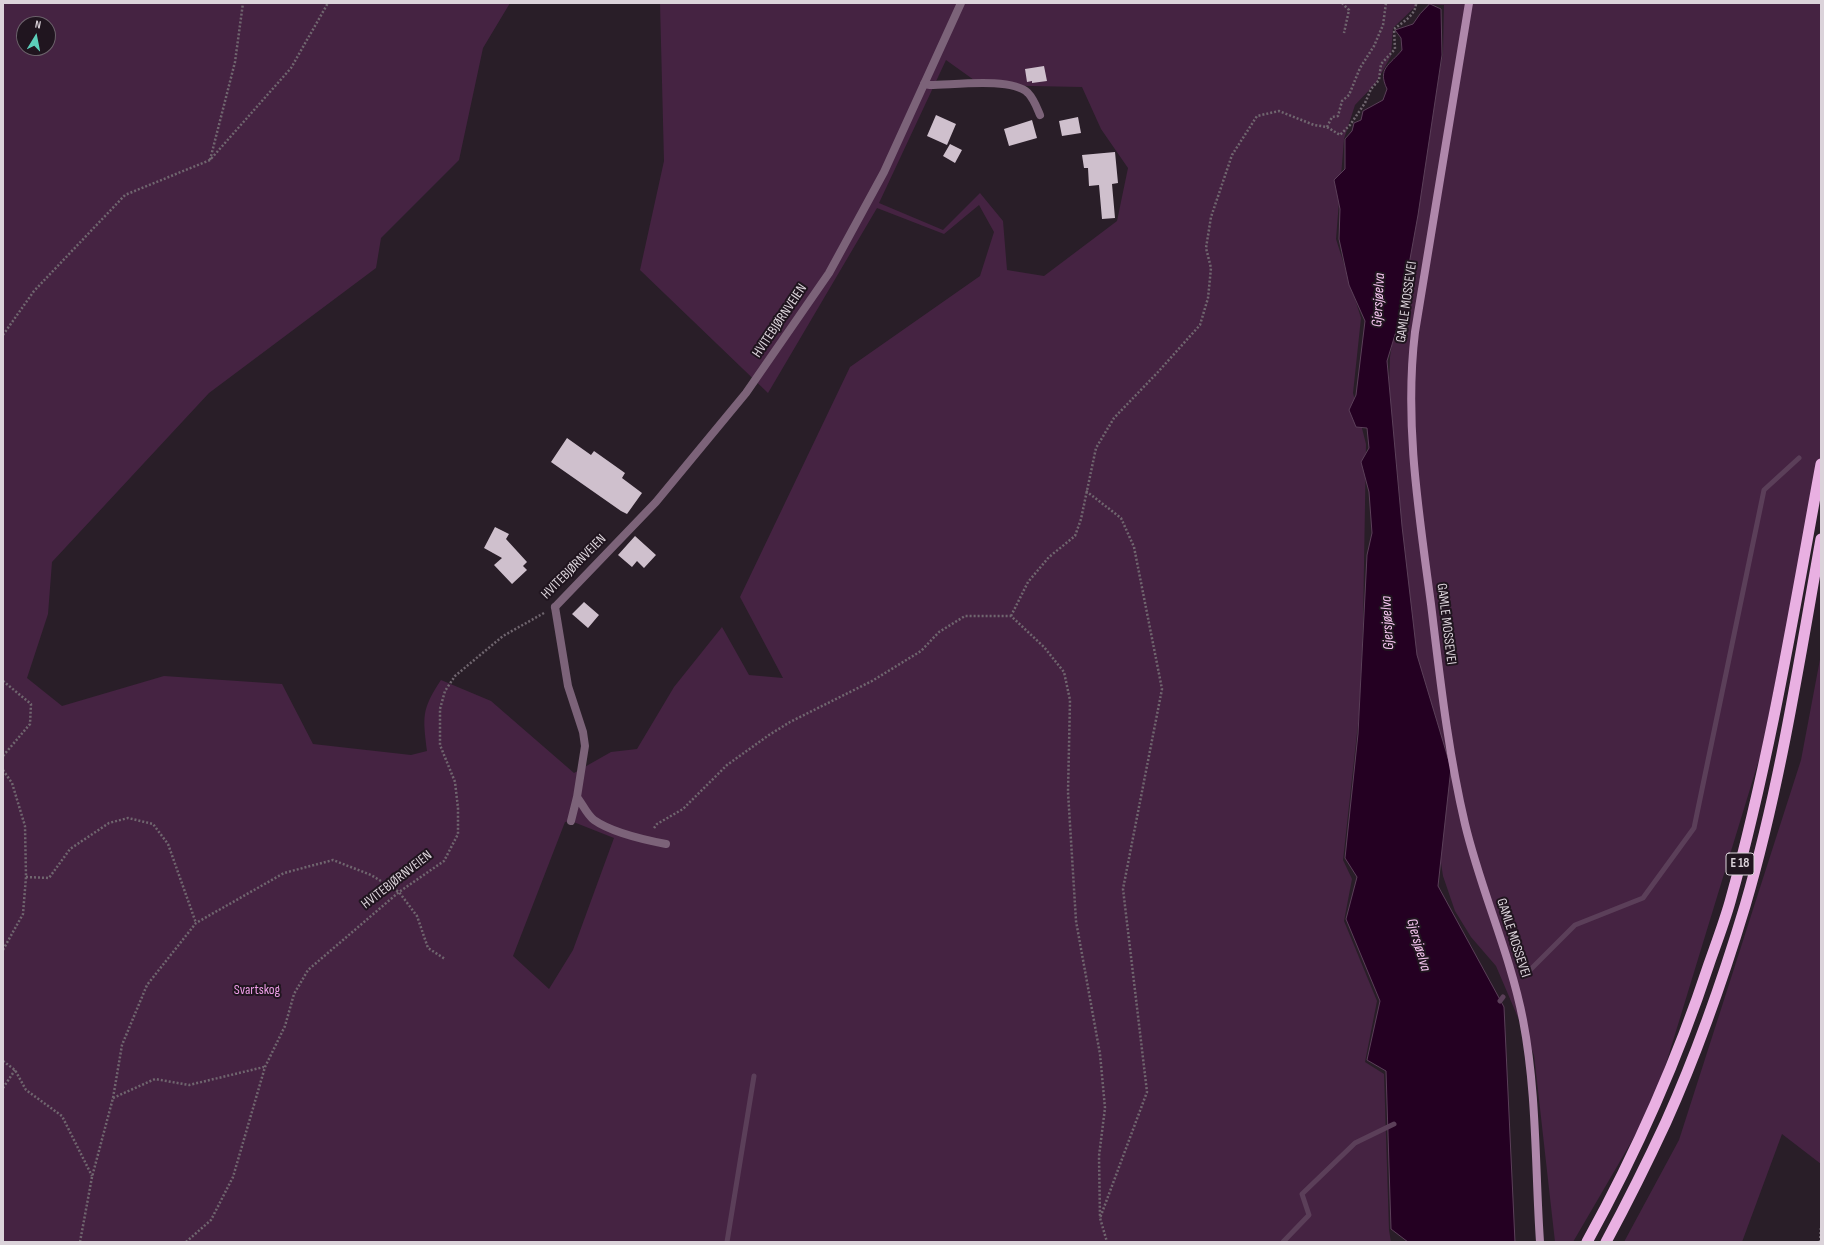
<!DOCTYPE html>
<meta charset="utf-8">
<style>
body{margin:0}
#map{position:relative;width:1824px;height:1245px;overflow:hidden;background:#291e28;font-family:"Sofia Sans Condensed",sans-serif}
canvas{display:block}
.frame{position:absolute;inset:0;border:4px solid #dbd3da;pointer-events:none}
.north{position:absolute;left:16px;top:16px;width:40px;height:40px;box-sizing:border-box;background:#20151f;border:1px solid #6b616a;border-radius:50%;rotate:10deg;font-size:11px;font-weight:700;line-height:16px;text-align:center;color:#dbd3da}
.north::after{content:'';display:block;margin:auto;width:14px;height:18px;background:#5cceba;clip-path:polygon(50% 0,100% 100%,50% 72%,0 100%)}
</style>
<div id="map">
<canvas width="1824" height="1245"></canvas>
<div class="frame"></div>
<div class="north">N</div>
</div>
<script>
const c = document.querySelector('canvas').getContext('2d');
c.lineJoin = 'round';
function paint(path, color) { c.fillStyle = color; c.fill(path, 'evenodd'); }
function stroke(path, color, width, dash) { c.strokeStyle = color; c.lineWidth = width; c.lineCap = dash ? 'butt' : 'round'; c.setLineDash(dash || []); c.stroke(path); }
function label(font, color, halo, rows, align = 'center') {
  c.font = font + ' "Sofia Sans Condensed",sans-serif'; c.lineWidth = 4; c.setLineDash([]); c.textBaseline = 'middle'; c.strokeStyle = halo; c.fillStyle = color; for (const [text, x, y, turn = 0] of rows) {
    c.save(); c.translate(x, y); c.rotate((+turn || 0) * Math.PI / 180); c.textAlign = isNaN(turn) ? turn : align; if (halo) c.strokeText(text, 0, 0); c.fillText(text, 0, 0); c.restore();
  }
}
const green = new Path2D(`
 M3,3h507l-27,45 -24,112 -78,78 -5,30 -167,125 -157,169 -4,52 -21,64 35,28 102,-30 118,8 31,60 98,11 16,-4c-4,-34 -6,-41 14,-71l50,21 83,72 37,-21 26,-3 37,-62 48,-60 27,48 34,3 -43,-81 110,-230 130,-91 14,-44 -15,-27 -35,29 -67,-26 -109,185 -128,-123 24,-109 -4,-158h1161v454l-60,296 -107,350 -81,139h-18l-21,-187 -38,-89 -25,-29 -16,-26 -12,-35 -43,-288 -12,-174 2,-57 33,-198 20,-105 1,-49 -26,-1 -25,24 -2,28 -15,27 -21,22 -11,34 -8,100 25,79 -8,75 13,51 -3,180 -4,91 -16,145 9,19 -8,42 33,80 -12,61 19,12 5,156 2,12h-1388zM24,24h24v24h-24zM946,60l35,25 101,2 19,42 27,39 -11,53 -73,55 -37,-6 -4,-49 -23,-28 -37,37 -64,-27zM571,821l43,17 -41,112 -24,39 -36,-33 52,-134z
 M1821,654v510l-39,-30 -40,108h-118l55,-102 122,-380z`);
const water = new Path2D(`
 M1430,4l11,5 1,46 -24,160 -20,110 -11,36 15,165 15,129 34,113 -13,118 66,121 11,235h-107l-17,-13 -5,-158 -19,-11 13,-59 -34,-82 11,-42 -12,-19 13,-124 9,-179 5,-22 -3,-41 -8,-30 8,-14 -2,-20 -11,-1 -7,-17 7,-15 9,-74 -16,-36 -10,-46 1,-30 -6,-29 11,-11v-30l7,-8 2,-8 7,-3 2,-9 20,-11 4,-11c-10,-21 3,-24 15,-39l-1,-12 -6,-8 18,-6 7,-10z`);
const stream = new Path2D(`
 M1526,974l49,-49 68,-27 51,-70 70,-338 35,-32
 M1500,1001l3,-4
 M727,1242l27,-166
 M1283,1242l26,-27 -7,-21 53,-51 39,-19`);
const building = new Path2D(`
 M1044,66l3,15 -15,2v-2l-5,1 -2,-13z
 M936,115l20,9 -9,21 -20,-9z
 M1078,117l3,16 -19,3 -3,-15z
 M1032,120l5,18 -28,8 -5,-17z
 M950,144l12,6 -7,13 -12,-7z
 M1115,152l3,31 -6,1 3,34 -13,1 -3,-34 -10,1 -1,-18h-4l-2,-13z
 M567,438l24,17 3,-4 31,22 -3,5 20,15 -15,21 -6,-3 -70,-49z
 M495,527l14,7 -3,5 21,23 -4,4 4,4 -15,14 -18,-19 8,-7 -18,-10z
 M635,536l21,19 -12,13 -7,-7 -5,6 -14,-12z
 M584,602l15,13 -11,13 -16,-14z`);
const path = new Path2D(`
 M1342,3l7,7 -5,23
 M1327,127l5,-10 6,-1 4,-15 7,-6 11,-27 14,-22 9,-21 3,-22
 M210,160l25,-98 8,-59
 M3,335l31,-44 91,-96 85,-35 81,-92 37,-65
 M1086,491l35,27 13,29 28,142 -39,200 24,203 -47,126 7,24
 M1011,616l17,-34 21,-25 26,-21 6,-17 15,-71 18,-30 44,-46 42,-47 8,-27 3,-30 -5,-20 5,-31 21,-62 25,-39 22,-5 35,14 13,2 13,8 10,-10 15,-22 6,-14 8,-9 2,-16 14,-15 -1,-20c9,-7 22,-14 22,-26
 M3,681l28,23 -1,20 -27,32
 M3,770l9,13 13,43 1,51 -3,37 -20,36
 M654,828l3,-4 26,-15 44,-44 42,-30 21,-13 82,-41 49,-30 18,-19 26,-16h46l33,31 20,25 6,28 -2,92 8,129 24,133 5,54 -6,48 1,62
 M26,877l23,1 21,-29 39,-26 19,-5 25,6 15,20 28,79
 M3,1061l12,9 11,20 36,26 30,60
 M3,1088l12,-18
 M113,1098l42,-19 34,6 75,-18
 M80,1242l12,-65 21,-79 9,-53 25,-60 49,-62 88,-50 49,-13 38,15 28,17 18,24 11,32 17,11
 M186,1242l25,-22 22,-43 32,-110 20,-41 9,-32 14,-24 91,-78 45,-31 14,-27v-26l-3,-26 -15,-37v-36l5,-18 10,-15 48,-40 41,-23
 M1820,1242l1,-16`);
const service = new Path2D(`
 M924,84l6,1c24,0 81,-8 98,8 6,6 9,15 12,22
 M555,607l13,79 15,46 2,14 -8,51c5,6 10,18 17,23 17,12 51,20 72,24
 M571,821l6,-24`);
const minor = new Path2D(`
 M555,607l101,-105 90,-109 83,-120 55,-101 77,-169`);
const secondary = new Path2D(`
 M1469,3l-54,329c-11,91 4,182 16,272 9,74 17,148 34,220 16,67 45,129 58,196 14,73 12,148 17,222`);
const trunk = new Path2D(`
 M1587,1242c49,-89 90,-181 122,-278 7,-20 15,-41 21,-62 40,-144 64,-291 91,-438
 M1606,1242c21,-39 41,-79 60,-120 31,-69 57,-143 79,-216 35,-119 54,-244 76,-367`);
const shields = [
 [1740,864,28]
];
const shieldNames = [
 ["E 18",1740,864]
];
const streetNames = [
 ["GAMLE MOSSEVEI",1407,302,-82],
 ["HVITEBJØRNVEIEN",780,321,-56],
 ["HVITEBJØRNVEIEN",574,567,-45],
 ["GAMLE MOSSEVEI",1446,624,83],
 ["HVITEBJØRNVEIEN",397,880,-38],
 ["GAMLE MOSSEVEI",1513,938,72]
];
const parkNames = [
 ["Svartskog",257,990]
];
const waterNames = [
 ["Gjersjøelva",1379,300,-87],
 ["Gjersjøelva",1388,623,-93],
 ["Gjersjøelva",1418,945,74]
];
paint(green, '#452342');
paint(water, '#240022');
stroke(water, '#5b3f59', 1);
stroke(stream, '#5b3f59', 5);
paint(building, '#cfc0cd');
stroke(path, '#70666f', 2.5, [2, 2]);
stroke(service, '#7c6379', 8);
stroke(minor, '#7c6379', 8);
stroke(secondary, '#af87ab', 8);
stroke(trunk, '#e9b0e2', 11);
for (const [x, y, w] of shields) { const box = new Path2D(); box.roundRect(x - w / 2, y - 11, w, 22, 3); c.fillStyle = '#20151f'; c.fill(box); stroke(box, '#dbd3da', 1); }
label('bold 13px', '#dbd3da', null, shieldNames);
label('14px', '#dbd3da', '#20151f', streetNames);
label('14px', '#ee9ee7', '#20151f', parkNames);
label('italic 15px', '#f7c6f1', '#20151f', waterNames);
</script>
